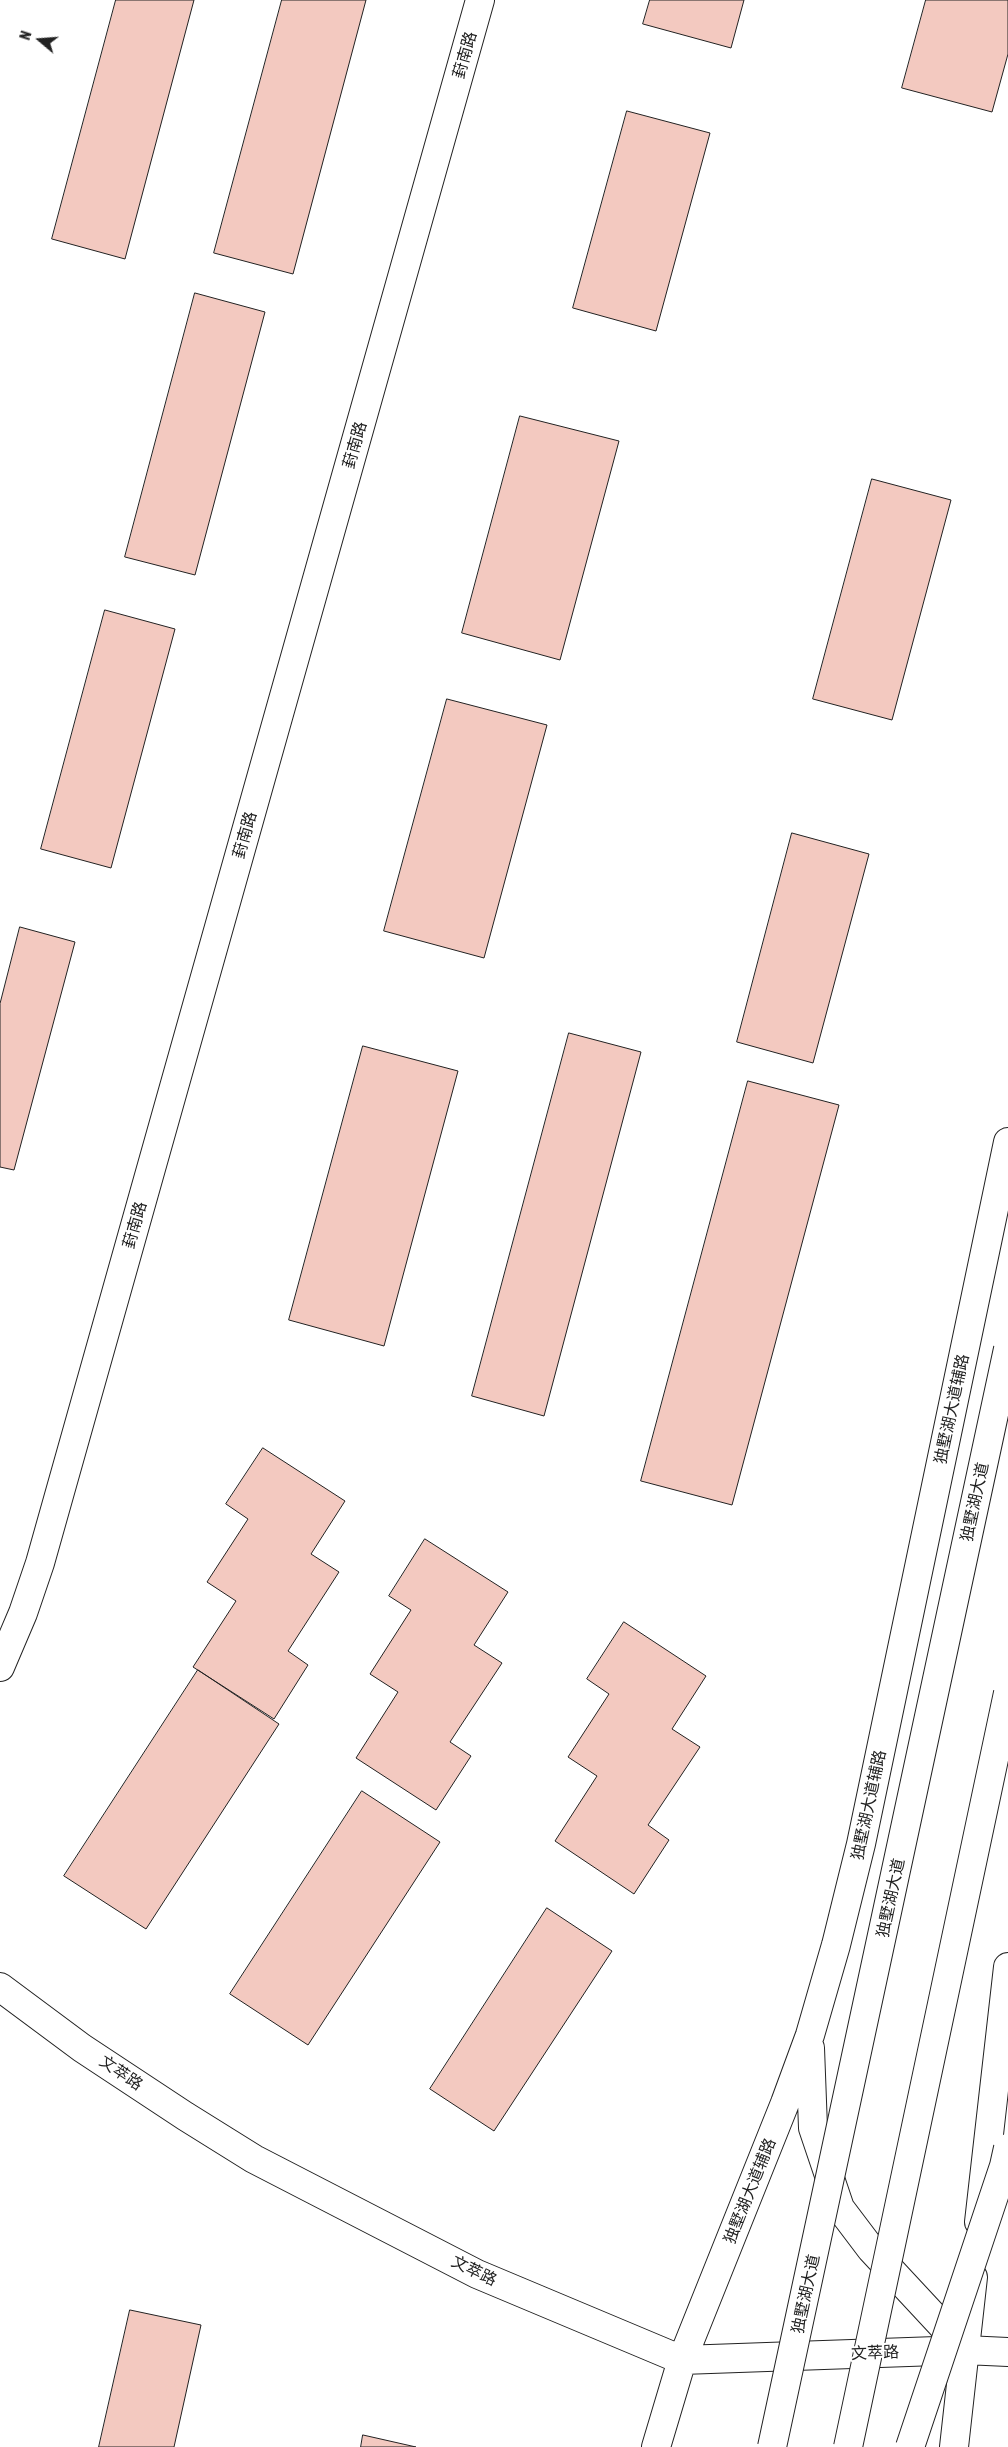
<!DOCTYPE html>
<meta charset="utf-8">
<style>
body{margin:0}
#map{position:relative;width:1008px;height:2447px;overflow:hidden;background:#fff;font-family:"Asap Condensed",sans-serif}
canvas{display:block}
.north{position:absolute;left:15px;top:15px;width:50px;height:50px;-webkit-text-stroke:4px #fff;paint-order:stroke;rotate:288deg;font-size:14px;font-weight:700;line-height:20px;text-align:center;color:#222}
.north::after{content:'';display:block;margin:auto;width:18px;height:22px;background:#222;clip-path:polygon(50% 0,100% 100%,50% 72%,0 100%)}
</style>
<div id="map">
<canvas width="1008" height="2447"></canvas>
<div class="north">N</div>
</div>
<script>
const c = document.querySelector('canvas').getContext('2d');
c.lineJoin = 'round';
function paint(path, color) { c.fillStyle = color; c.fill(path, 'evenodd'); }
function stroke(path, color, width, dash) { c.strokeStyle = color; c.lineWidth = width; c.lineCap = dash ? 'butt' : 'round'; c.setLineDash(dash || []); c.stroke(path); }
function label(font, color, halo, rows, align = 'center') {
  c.font = font + ' "Asap Condensed","Noto Sans SC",sans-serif'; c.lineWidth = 4; c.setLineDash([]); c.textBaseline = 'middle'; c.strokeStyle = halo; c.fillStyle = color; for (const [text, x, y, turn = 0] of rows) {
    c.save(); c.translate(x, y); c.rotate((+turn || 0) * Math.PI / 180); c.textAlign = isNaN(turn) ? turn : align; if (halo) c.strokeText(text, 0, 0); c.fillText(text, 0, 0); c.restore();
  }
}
const building = new Path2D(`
 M116,0h78l-69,259 -73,-20z
 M282,0h84l-73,274 -79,-21z
 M650,0h94l-13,48 -88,-24z
 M926,0h82v54l-16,58 -90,-24z
 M627,111l83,22 -54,198 -83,-23z
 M195,293l70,19 -70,263 -70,-18z
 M520,416l99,25 -59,219 -98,-27z
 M872,479l79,21 -59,220 -79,-21z
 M105,610l70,19 -64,239 -70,-19z
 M447,699l100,26 -63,233 -100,-27z
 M792,833l77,21 -56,209 -76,-21z
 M20,927l55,15 -61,228 -14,-3v-163z
 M569,1033l72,19 -97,364 -72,-20z
 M363,1046l95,25 -74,275 -95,-26z
 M748,1081l91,24 -107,400 -91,-24z
 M263,1448l82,53 -34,53 28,18 -51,79 20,14 -34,54 -81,-52 43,-66 -29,-19 41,-63 -22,-15z
 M425,1539l83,53 -34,53 28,18 -52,79 21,14 -35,54 -80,-52 42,-66 -28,-18 41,-64 -22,-14z
 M624,1622l82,54 -34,53 28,18 -52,78 21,15 -35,54 -79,-53 42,-65 -29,-19 41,-63 -22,-15z
 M198,1670l81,54 -133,205 -82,-53z
 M362,1791l78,51 -132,203 -78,-51z
 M547,1908l65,43 -118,180 -64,-42z
 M130,2310l71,15 -27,122h-75z
 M363,2435l53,12h-55z`);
const minor = new Path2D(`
 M0,1667l23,-54 17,-50 440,-1563`);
const major = new Path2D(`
 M0,1987l82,61 103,68 69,43 223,115 205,86 283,-10 43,2
 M810,2048l3,80 27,80 31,41 93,100
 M979,2222l29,-255
 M656,2447l26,-87 103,-257 25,-68 26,-90 25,-101 147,-702
 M954,2447l19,-170`);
const highwayBridge = new Path2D(`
 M772,2447l236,-1098
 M848,2447l160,-754
 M910,2447l94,-281 4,-18`);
const streetNames = [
 ["葑南路",465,55,-74],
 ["葑南路",355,445,-74],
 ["葑南路",245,835,-74],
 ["葑南路",135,1225,-74],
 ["独墅湖大道辅路",952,1409,-78],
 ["独墅湖大道",975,1502,-78],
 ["独墅湖大道辅路",869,1805,-78],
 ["独墅湖大道",891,1898,-78],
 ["文萃路",121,2073,34],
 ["独墅湖大道辅路",750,2191,-68],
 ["文萃路",474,2271,26],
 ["独墅湖大道",806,2294,-78],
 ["文萃路",875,2353,-2]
];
paint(building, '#f3c9c0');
stroke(building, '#222', 1);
stroke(minor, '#222', 30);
stroke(major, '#222', 30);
stroke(minor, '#fff', 28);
stroke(major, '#fff', 28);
stroke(highwayBridge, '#222', 30, []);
stroke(highwayBridge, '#fff', 28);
label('16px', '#222', '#fff', streetNames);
</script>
